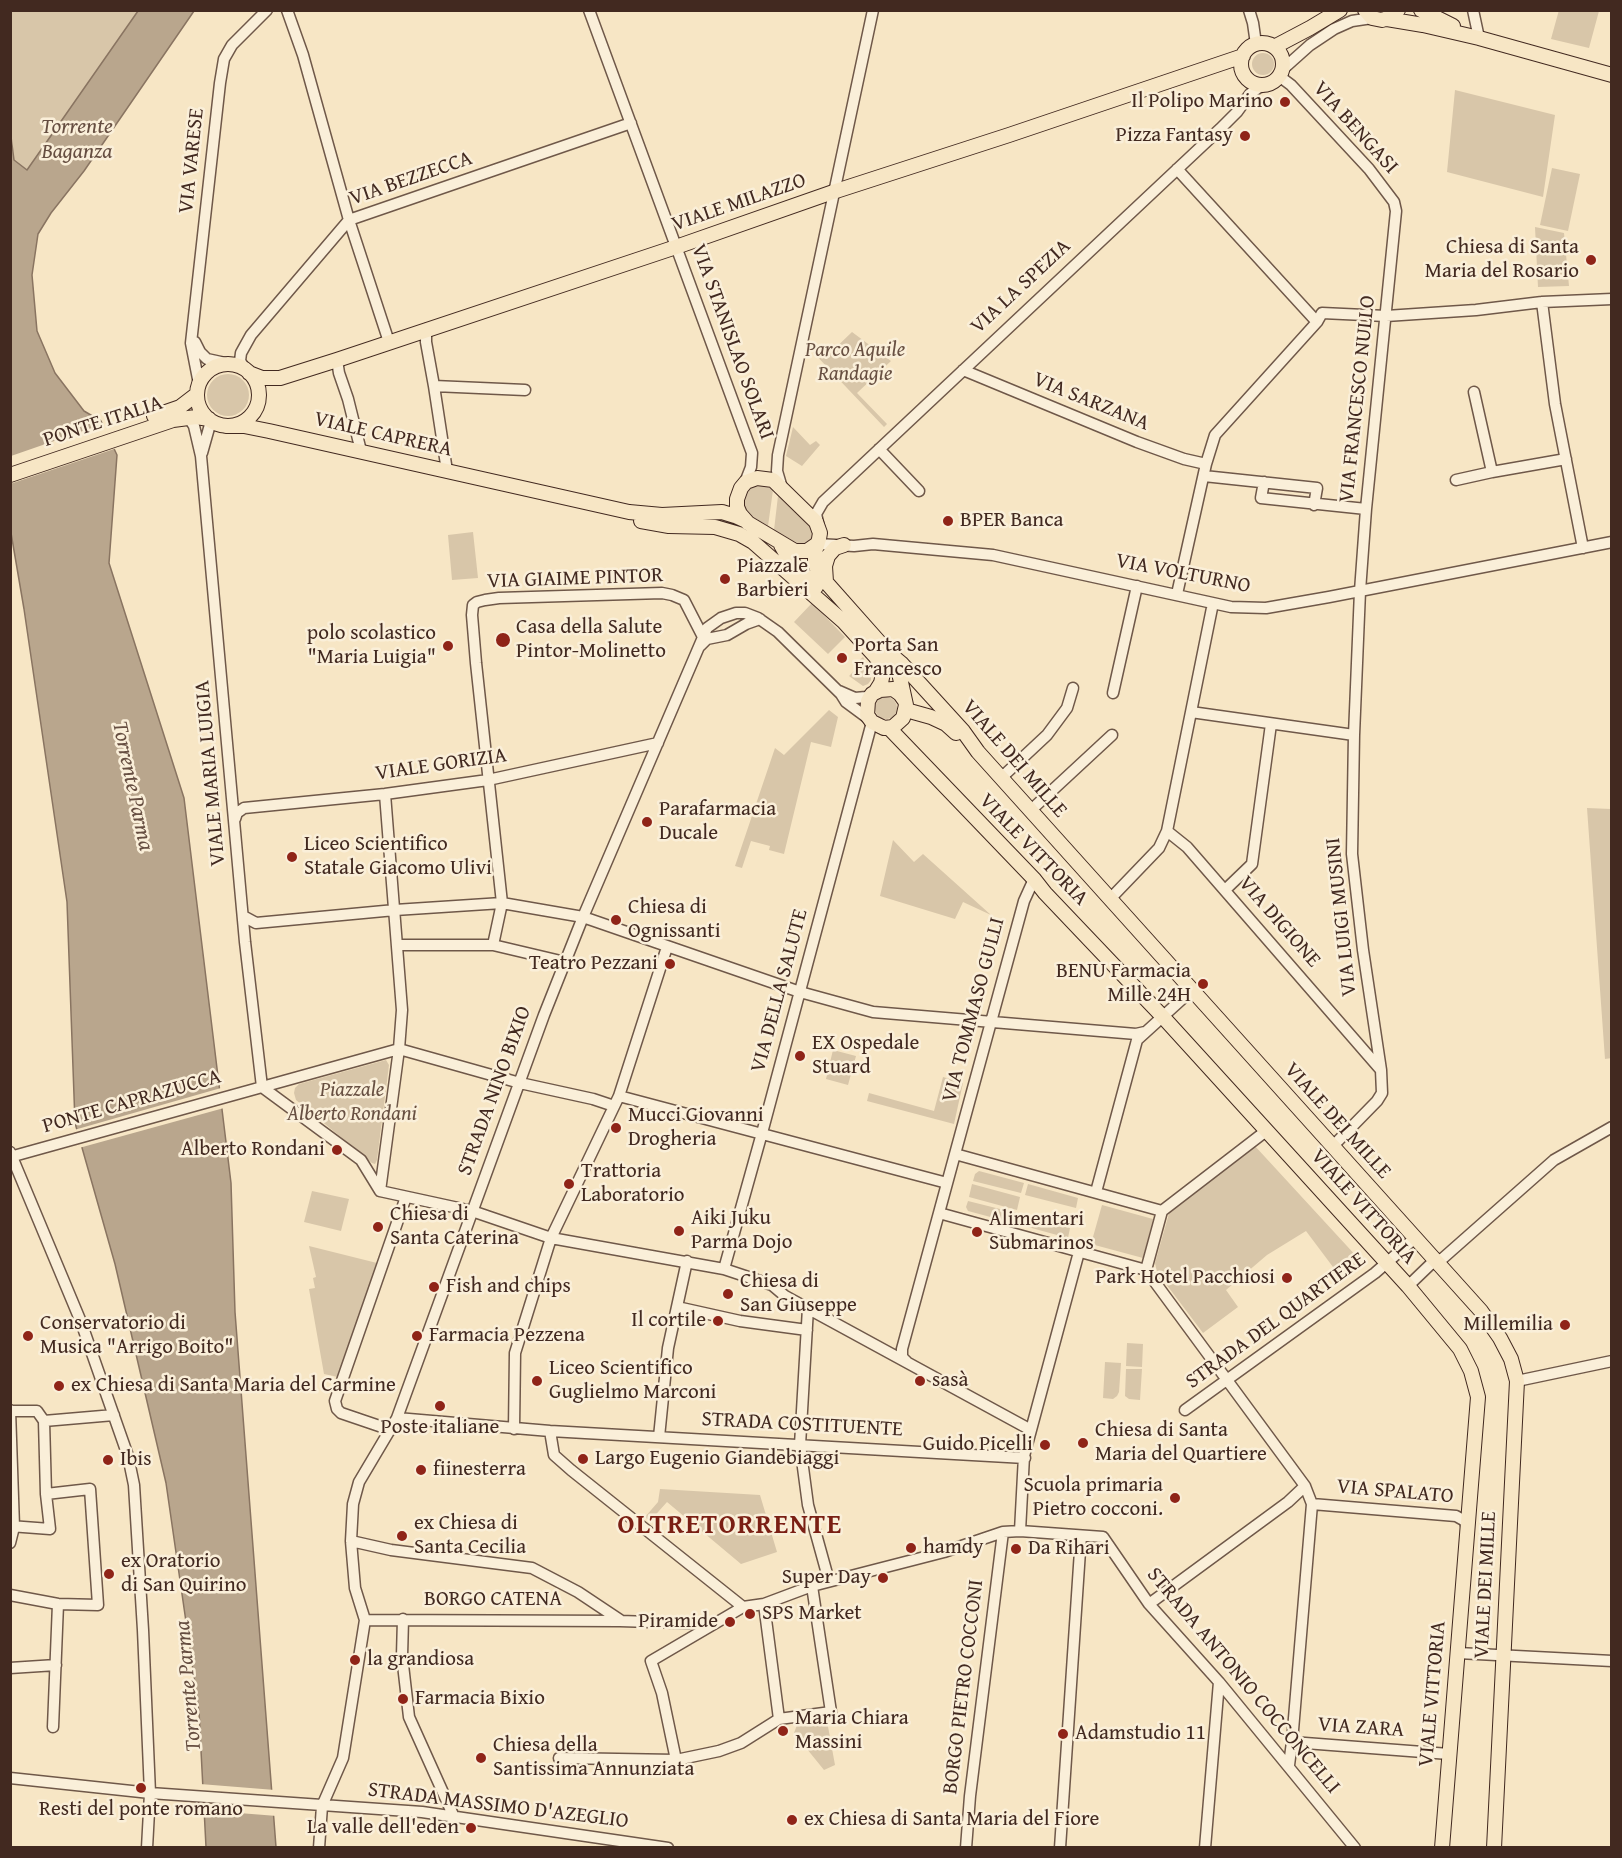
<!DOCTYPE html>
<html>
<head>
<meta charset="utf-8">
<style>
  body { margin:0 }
  #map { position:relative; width:1622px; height:1858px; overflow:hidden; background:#f7e6c5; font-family:"Gentium Book Plus",serif }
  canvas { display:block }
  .frame { position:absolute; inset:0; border:12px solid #422920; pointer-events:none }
</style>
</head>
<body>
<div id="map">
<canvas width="1622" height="1858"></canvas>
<div class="frame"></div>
</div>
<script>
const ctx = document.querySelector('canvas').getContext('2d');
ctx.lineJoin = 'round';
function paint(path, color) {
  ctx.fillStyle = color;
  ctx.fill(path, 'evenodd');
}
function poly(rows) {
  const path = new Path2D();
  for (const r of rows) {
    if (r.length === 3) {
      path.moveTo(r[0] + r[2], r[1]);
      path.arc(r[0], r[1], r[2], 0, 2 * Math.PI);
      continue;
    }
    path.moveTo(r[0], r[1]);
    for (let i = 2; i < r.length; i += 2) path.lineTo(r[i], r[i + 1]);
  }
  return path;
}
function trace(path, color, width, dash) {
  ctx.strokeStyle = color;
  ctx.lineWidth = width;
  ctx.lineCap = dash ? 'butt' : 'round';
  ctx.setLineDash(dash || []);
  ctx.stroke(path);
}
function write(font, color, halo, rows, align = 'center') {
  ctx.font = font + ' "Gentium Book Plus",serif';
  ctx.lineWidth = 5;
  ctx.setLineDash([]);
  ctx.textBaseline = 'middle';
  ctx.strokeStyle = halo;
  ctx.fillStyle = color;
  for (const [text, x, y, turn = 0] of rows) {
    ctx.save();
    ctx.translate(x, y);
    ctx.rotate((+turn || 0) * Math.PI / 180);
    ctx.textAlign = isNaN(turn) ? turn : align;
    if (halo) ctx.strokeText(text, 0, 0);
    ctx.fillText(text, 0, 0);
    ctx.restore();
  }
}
const green = poly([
  [1559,10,1599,11,1589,48,1551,39],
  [10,11,138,11,27,171,14,160,11,129],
  [1263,64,11],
  [1455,90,1555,115,1543,197,1447,172],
  [1552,168,1580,174,1568,231,1540,225],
  [1535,227,1564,233,1569,286,1538,287],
  [852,332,891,361,857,393,887,424,884,427,810,349,811,346,826,357],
  [228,395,21],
  [793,427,810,445,816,441,820,445,802,466,786,456],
  [759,484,765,485,773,490,768,526,750,515,745,508,743,501,746,493,751,487],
  [778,496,779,496,813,530,813,536,809,543,801,545,774,530],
  [473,532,478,578,452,580,448,535],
  [812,603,845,637,828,654,794,622],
  [863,657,871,672,871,680,868,684,863,686,849,676,856,669,854,665],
  [886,708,11],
  [829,710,838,717,831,747,811,742,784,854,769,850,770,846,751,841,742,868,735,866,775,748,784,755],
  [1587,808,1611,809,1612,1058,1605,1059],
  [893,840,914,862,923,854,991,915,963,902,955,919,880,896],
  [833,1050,856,1056,848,1085,826,1079],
  [386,1060,389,1065,377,1160,375,1164,372,1163,296,1100,294,1093,295,1088,299,1084],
  [943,1077,963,1083,954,1124,867,1101,869,1093,934,1111],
  [1254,1145,1358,1258,1356,1268,1350,1273,1333,1267,1306,1231,1267,1255,1226,1290,1238,1307,1203,1333,1157,1272,1155,1263,1170,1210],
  [979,1171,1024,1183,1021,1193,973,1181,975,1174],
  [972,1184,1020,1197,1017,1210,969,1197],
  [1028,1184,1078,1198,1076,1208,1025,1195],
  [312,1191,349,1199,341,1231,304,1222],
  [968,1201,1016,1213,1013,1223,968,1211,966,1207],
  [1102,1205,1153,1219,1143,1258,1091,1244],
  [1019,1214,1070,1228,1068,1238,1017,1224],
  [309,1246,377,1263,345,1361,338,1377,324,1374,309,1289,315,1288,313,1278,316,1277],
  [1127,1343,1143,1344,1142,1367,1126,1366],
  [1105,1362,1121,1363,1119,1392,1117,1396,1113,1399,1103,1398],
  [1126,1369,1142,1369,1140,1400,1129,1399,1125,1396],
  [660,1489,760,1495,777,1552,741,1564,667,1502,650,1521,645,1517,658,1502],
  [827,1721,835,1765,824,1770,794,1733,797,1725]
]);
const water = poly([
  [138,11,194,11,84,171,51,213,38,234,32,275,37,331,55,373,84,411,101,421,117,455,109,563,184,798,231,1183,235,1312,276,1847,206,1847,199,1712,166,1483,115,1264,75,1123,67,902,24,609,11,533,10,129,14,160,27,170,138,11]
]);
const pier = poly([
  [106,423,117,448,10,484,11,456],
  [221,1088,224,1108,79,1148,74,1130],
  [200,1784,275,1790,277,1816,201,1810]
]);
const minorTunnel = poly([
  [599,1848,599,1847]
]);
const minor = poly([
  [287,10,303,55,349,220,389,342],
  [589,10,752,453,751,467,744,485],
  [1249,10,1253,23,1256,44],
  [1473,10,1479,38],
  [1282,70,1310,45,1334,29,1352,21,1372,18],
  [1279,76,1291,85,1369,169,1394,202,1396,211,1366,509,1360,591,1354,735,1352,854,1363,950,1381,1070,1382,1093,1377,1101,1332,1147],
  [1177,169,1317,322],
  [1542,302,1555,404,1583,548],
  [426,329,426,342,434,386,447,471],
  [195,342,200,352,207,359,230,364],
  [337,360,339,373,348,399,361,451],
  [245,369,240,361,241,353,251,335,349,220,631,123],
  [963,370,1137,442,1184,459,1206,464],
  [199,384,191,343,220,83,224,59,232,45,267,10],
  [434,386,525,390],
  [1474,392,1492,472,1566,459],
  [181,418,190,420,194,426,201,456,245,942,262,1087],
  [879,449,919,491],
  [202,453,211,421],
  [1204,476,1317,488,1314,505],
  [1456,480,1492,472],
  [1264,482,1261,498,1366,509],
  [782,488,777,471,778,455,873,10],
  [819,527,816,514,823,502,1220,129,1237,112,1250,94,1258,88,1266,85],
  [817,544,854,546,873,544,993,555,1231,607,1266,608,1329,597,1612,542],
  [1177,594,1206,464,1215,435,1317,322,1322,313,1386,316,1476,310,1542,302,1612,299],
  [700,646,707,639,727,635,746,624,760,619],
  [839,691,855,698,866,697,872,694],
  [1113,693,1137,586],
  [1191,712,1354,735],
  [1001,778,1047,735,1067,708,1073,688],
  [385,794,402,1010,399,1049,520,1083,593,1099,614,1106],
  [1030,811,1112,735],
  [235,819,237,813,244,808,385,794,488,780,658,743],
  [1167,831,1187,847,1380,1069],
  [1225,890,1252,864,1271,724],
  [1110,899,1159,848,1167,831,1213,603],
  [243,916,256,923,395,910,502,903,583,917,800,992,873,1012,1136,1034,1145,1032],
  [398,945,493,945,565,962],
  [493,945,502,903,476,663,472,615,473,605,477,602,485,600,499,598,662,593,672,595,684,600,703,637],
  [262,1087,361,1160,380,1191],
  [619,1096,947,1183],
  [10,1152,81,1322,128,1456,134,1485,143,1630,150,1793,147,1848],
  [955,1154,1024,901,1034,879],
  [10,1157,399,1049,380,1191],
  [380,1191,472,1211,551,1238,724,1269,772,1285,785,1296,1031,1430],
  [1096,1192,1137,1040,1192,990],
  [1162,1211,1266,1131],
  [724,1269,762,1133,872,722],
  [1146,1270,1305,1486,1312,1504,1292,1742],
  [1408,1286,1435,1260,1442,1259,1554,1160,1612,1127],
  [677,1307,740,1321,807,1330],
  [808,1308,800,1445,808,1505,829,1581],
  [908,1363,902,1357,902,1349,955,1154,1162,1211,1146,1270,939,1213],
  [1517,1381,1612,1361],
  [10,1410,14,1527,10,1543],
  [1185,1410,1375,1273,1415,1238],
  [10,1411,37,1411,44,1421,46,1494,50,1529,10,1526],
  [397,1418,550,1431,1025,1458],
  [44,1421,114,1415],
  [514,1429,515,1353,551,1238,619,1096,667,947],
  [391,1430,341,1413,337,1409,335,1401,406,1197],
  [550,1431,554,1455,571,1470,743,1607],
  [659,1437,668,1348,687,1261],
  [1312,1504,1456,1516,1465,1521,1467,1529],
  [1020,1531,1024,1456,1079,1252],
  [351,1541,391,1550,532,1568,578,1592,620,1620],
  [10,1595,58,1604,98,1605,90,1489,46,1494],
  [764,1604,779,1719],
  [1149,1604,1288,1502,1305,1486],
  [403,1619,402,1656,409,1717,454,1817],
  [365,1620,620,1621,713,1624],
  [1458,1653,1612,1661],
  [10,1668,56,1665],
  [53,1727,58,1604],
  [559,1758,676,1760,719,1751,741,1743,779,1719,831,1712,812,1586],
  [676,1760,662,1693,651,1661,743,1607,764,1604,812,1586,944,1552,1003,1532,1020,1531,1103,1537,1149,1604,1219,1682,1355,1848],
  [1289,1765,1292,1742,1449,1754],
  [10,1778,150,1793,422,1812,668,1848],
  [319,1848,322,1806,343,1758,365,1620,355,1588,351,1541,353,1504,359,1482,397,1418,544,1015,583,917,707,628,721,618,736,613,745,613,758,618,778,632,841,694,846,702,869,719],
  [966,1848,970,1796,1003,1532],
  [1060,1848,1081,1536],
  [1205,1848,1219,1682]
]);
const major = poly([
  [1365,10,1372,18,1382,20,1391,17,1398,10],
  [1421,10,1453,26],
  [1387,19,1423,25,1479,38,1612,75],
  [1262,64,21],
  [1274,47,1310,28,1340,10],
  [228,395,31],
  [249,373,262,378,280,378,337,360,676,247,833,192,1009,135,1243,56],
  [154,416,180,407,197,394],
  [226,426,244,426,269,431,629,512,662,515,722,512,735,516,746,521],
  [10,475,173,420,196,417,209,419],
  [641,521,669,526,715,527,739,534,753,542,844,622,875,656,880,663,883,673,881,683,876,691],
  [817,544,807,551,795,551,748,523,740,514,737,507,737,499,741,488,746,482,757,478,773,480,816,522,820,533,819,539,815,552,815,564,819,574,825,581,888,652,901,663,963,731,978,752,1481,1311,1500,1338,1511,1359,1517,1381,1494,1848],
  [781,545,789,559,816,587],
  [826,582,825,566,828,556,835,548,844,545],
  [893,659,899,673,906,705,903,718,893,727,884,728,872,722,867,715,868,701,872,694,880,690,893,689,900,694,905,701],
  [906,710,931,717,946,724,956,733],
  [889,728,1034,879,1045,893,1163,1017,1408,1286,1460,1349,1471,1371,1478,1397,1442,1848]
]);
const markers = [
  [1285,102,6,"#8f2418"],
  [1245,136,6,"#8f2418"],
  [1591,260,6,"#8f2418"],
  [948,521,6,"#8f2418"],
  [725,579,6,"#8f2418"],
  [503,640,8,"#8f2418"],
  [448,646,6,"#8f2418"],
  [842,658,6,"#8f2418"],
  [647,822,6,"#8f2418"],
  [292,857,6,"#8f2418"],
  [616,920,6,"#8f2418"],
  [670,964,6,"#8f2418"],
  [1203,984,6,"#8f2418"],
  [800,1056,6,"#8f2418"],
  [616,1128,6,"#8f2418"],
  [337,1150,6,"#8f2418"],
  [569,1184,6,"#8f2418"],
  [378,1227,6,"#8f2418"],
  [679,1231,6,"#8f2418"],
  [977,1232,6,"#8f2418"],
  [1287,1278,6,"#8f2418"],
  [434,1287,6,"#8f2418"],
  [728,1294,6,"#8f2418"],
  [718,1321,6,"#8f2418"],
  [1565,1325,6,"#8f2418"],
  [28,1336,6,"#8f2418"],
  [417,1336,6,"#8f2418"],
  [537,1381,6,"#8f2418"],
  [920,1381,6,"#8f2418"],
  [59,1386,6,"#8f2418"],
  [440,1406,6,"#8f2418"],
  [1083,1443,6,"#8f2418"],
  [1045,1445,6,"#8f2418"],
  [583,1459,6,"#8f2418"],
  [108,1460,6,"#8f2418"],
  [421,1470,6,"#8f2418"],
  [1175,1498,6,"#8f2418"],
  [402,1536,6,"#8f2418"],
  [911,1548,6,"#8f2418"],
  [1016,1549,6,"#8f2418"],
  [109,1574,6,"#8f2418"],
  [883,1578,6,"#8f2418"],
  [750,1614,6,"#8f2418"],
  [730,1622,6,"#8f2418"],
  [355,1660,6,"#8f2418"],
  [403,1699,6,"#8f2418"],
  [783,1731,6,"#8f2418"],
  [1063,1734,6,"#8f2418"],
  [481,1758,6,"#8f2418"],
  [141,1788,6,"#8f2418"],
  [792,1820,6,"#8f2418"],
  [471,1828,6,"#8f2418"]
];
const poiNames = [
  ["Il Polipo Marino",1273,102,"right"],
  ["Pizza Fantasy",1233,136,"right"],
  ["Chiesa di Santa",1579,248,"right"],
  ["Maria del Rosario",1579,272,"right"],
  ["BPER Banca",960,521],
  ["Piazzale",737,567],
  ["Barbieri",737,591],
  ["Casa della Salute",516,628],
  ["Pintor-Molinetto",516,652],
  ["polo scolastico",436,634,"right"],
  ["\"Maria Luigia\"",436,658,"right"],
  ["Porta San",854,646],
  ["Francesco",854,670],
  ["Parafarmacia",659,810],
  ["Ducale",659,834],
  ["Liceo Scientifico",304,845],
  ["Statale Giacomo Ulivi",304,869],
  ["Chiesa di",628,908],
  ["Ognissanti",628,932],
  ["Teatro Pezzani",658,964,"right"],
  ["BENU Farmacia",1191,972,"right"],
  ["Mille 24H",1191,996,"right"],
  ["EX Ospedale",812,1044],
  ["Stuard",812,1068],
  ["Mucci Giovanni",628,1116],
  ["Drogheria",628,1140],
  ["Alberto Rondani",325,1150,"right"],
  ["Trattoria",581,1172],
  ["Laboratorio",581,1196],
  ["Chiesa di",390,1215],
  ["Santa Caterina",390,1239],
  ["Aiki Juku",691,1219],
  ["Parma Dojo",691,1243],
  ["Alimentari",989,1220],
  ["Submarinos",989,1244],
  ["Park Hotel Pacchiosi",1275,1278,"right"],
  ["Chiesa di",740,1282],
  ["San Giuseppe",740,1306],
  ["Fish and chips",446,1287],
  ["Il cortile",706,1321,"right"],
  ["Conservatorio di",40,1324],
  ["Musica \"Arrigo Boito\"",40,1348],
  ["Millemilia",1553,1325,"right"],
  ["Farmacia Pezzena",429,1336],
  ["Liceo Scientifico",549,1369],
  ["Guglielmo Marconi",549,1393],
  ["sasà",932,1381],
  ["ex Chiesa di Santa Maria del Carmine",71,1386],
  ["Poste italiane",440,1428,"center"],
  ["Chiesa di Santa",1095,1431],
  ["Maria del Quartiere",1095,1455],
  ["Guido Picelli",1033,1445,"right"],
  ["Largo Eugenio Giandebiaggi",595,1459],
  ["Ibis",120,1460],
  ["fiinesterra",433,1470],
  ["Scuola primaria",1163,1486,"right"],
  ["Pietro cocconi.",1163,1510,"right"],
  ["ex Chiesa di",414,1524],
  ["Santa Cecilia",414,1548],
  ["hamdy",923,1548],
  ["Da Rihari",1028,1549],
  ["ex Oratorio",121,1562],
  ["di San Quirino",121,1586],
  ["Super Day",871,1578,"right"],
  ["SPS Market",762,1614],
  ["Piramide",718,1622,"right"],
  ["la grandiosa",367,1660],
  ["Farmacia Bixio",415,1699],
  ["Maria Chiara",795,1719],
  ["Massini",795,1743],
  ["Adamstudio 11",1075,1734],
  ["Chiesa della",493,1746],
  ["Santissima Annunziata",493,1770],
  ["Resti del ponte romano",141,1810,"center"],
  ["ex Chiesa di Santa Maria del Fiore",804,1820],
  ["La valle dell'eden",459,1828,"right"]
];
const streetNames = [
  ["VIA BENGASI",1355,128,48],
  ["VIA VARESE",192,161,-84],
  ["VIA BEZZECCA",411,179,-19],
  ["VIALE MILAZZO",739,203,-19],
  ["VIA LA SPEZIA",1021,287,-43],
  ["VIA STANISLAO SOLARI",732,342,70],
  ["VIA FRANCESCO NULLO",1358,399,-84],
  ["VIA SARZANA",1091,402,22],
  ["PONTE ITALIA",103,422,-18],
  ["VIALE CAPRERA",383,435,13],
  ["VIA VOLTURNO",1183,574,11],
  ["VIA GIAIME PINTOR",575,579,-2],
  ["VIALE DEI MILLE",1014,759,49],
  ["VIALE GORIZIA",441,765,-8],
  ["VIALE MARIA LUIGIA",211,773,-95],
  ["VIALE VITTORIA",1033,850,46],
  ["VIA LUIGI MUSINI",1342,917,-96],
  ["VIA DIGIONE",1279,922,49],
  ["VIA DELLA SALUTE",780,991,-75],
  ["VIA TOMMASO GULLI",974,1010,-75],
  ["STRADA NINO BIXIO",495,1091,-70],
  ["PONTE CAPRAZUCCA",132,1102,-16],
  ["VIALE DEI MILLE",1337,1121,48],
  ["VIALE VITTORIA",1363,1207,48],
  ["STRADA DEL QUARTIERE",1276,1321,-36],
  ["STRADA COSTITUENTE",802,1425,3],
  ["VIA SPALATO",1395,1492,5],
  ["VIALE DEI MILLE",1486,1585,-87],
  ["BORGO CATENA",493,1600],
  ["STRADA ANTONIO COCCONCELLI",1243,1681,50],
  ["BORGO PIETRO COCCONI",964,1687,-83],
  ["VIALE VITTORIA",1433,1694,-85],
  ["VIA ZARA",1361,1728,4],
  ["STRADA MASSIMO D'AZEGLIO",498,1806,7]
];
const parkNames = [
  ["Parco Aquile",855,351],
  ["Randagie",855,375],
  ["Piazzale",352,1091],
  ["Alberto Rondani",352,1115]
];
const waterNames = [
  ["Torrente",77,127],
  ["Baganza",77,152],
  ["Torrente Parma",132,786,78],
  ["Torrente Parma",189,1686,-95]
];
const districtNames = [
  ["OLTRETORRENTE",730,1526]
];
paint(green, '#d8c6a9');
paint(water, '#b9a68d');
trace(water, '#897461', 1.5);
paint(pier, '#f7e6c5');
trace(minorTunnel, '#d3c0a4', 10, [10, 5]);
trace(minor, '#6f5849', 13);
trace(major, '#422920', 16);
trace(minor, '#faefd9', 10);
trace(major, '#f7e6c5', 14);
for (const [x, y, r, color] of markers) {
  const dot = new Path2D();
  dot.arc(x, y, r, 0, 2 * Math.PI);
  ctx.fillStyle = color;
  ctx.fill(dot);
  trace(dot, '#faefd9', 2);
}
write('21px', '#422920', '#faefd9', poiNames, 'left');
write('21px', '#422920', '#faefd9', streetNames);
write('italic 21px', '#685042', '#faefd9', parkNames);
write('italic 22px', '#664e41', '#faefd9', waterNames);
ctx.letterSpacing = '1.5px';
write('bold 27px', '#7a1f14', '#faefd9', districtNames);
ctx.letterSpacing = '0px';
</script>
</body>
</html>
